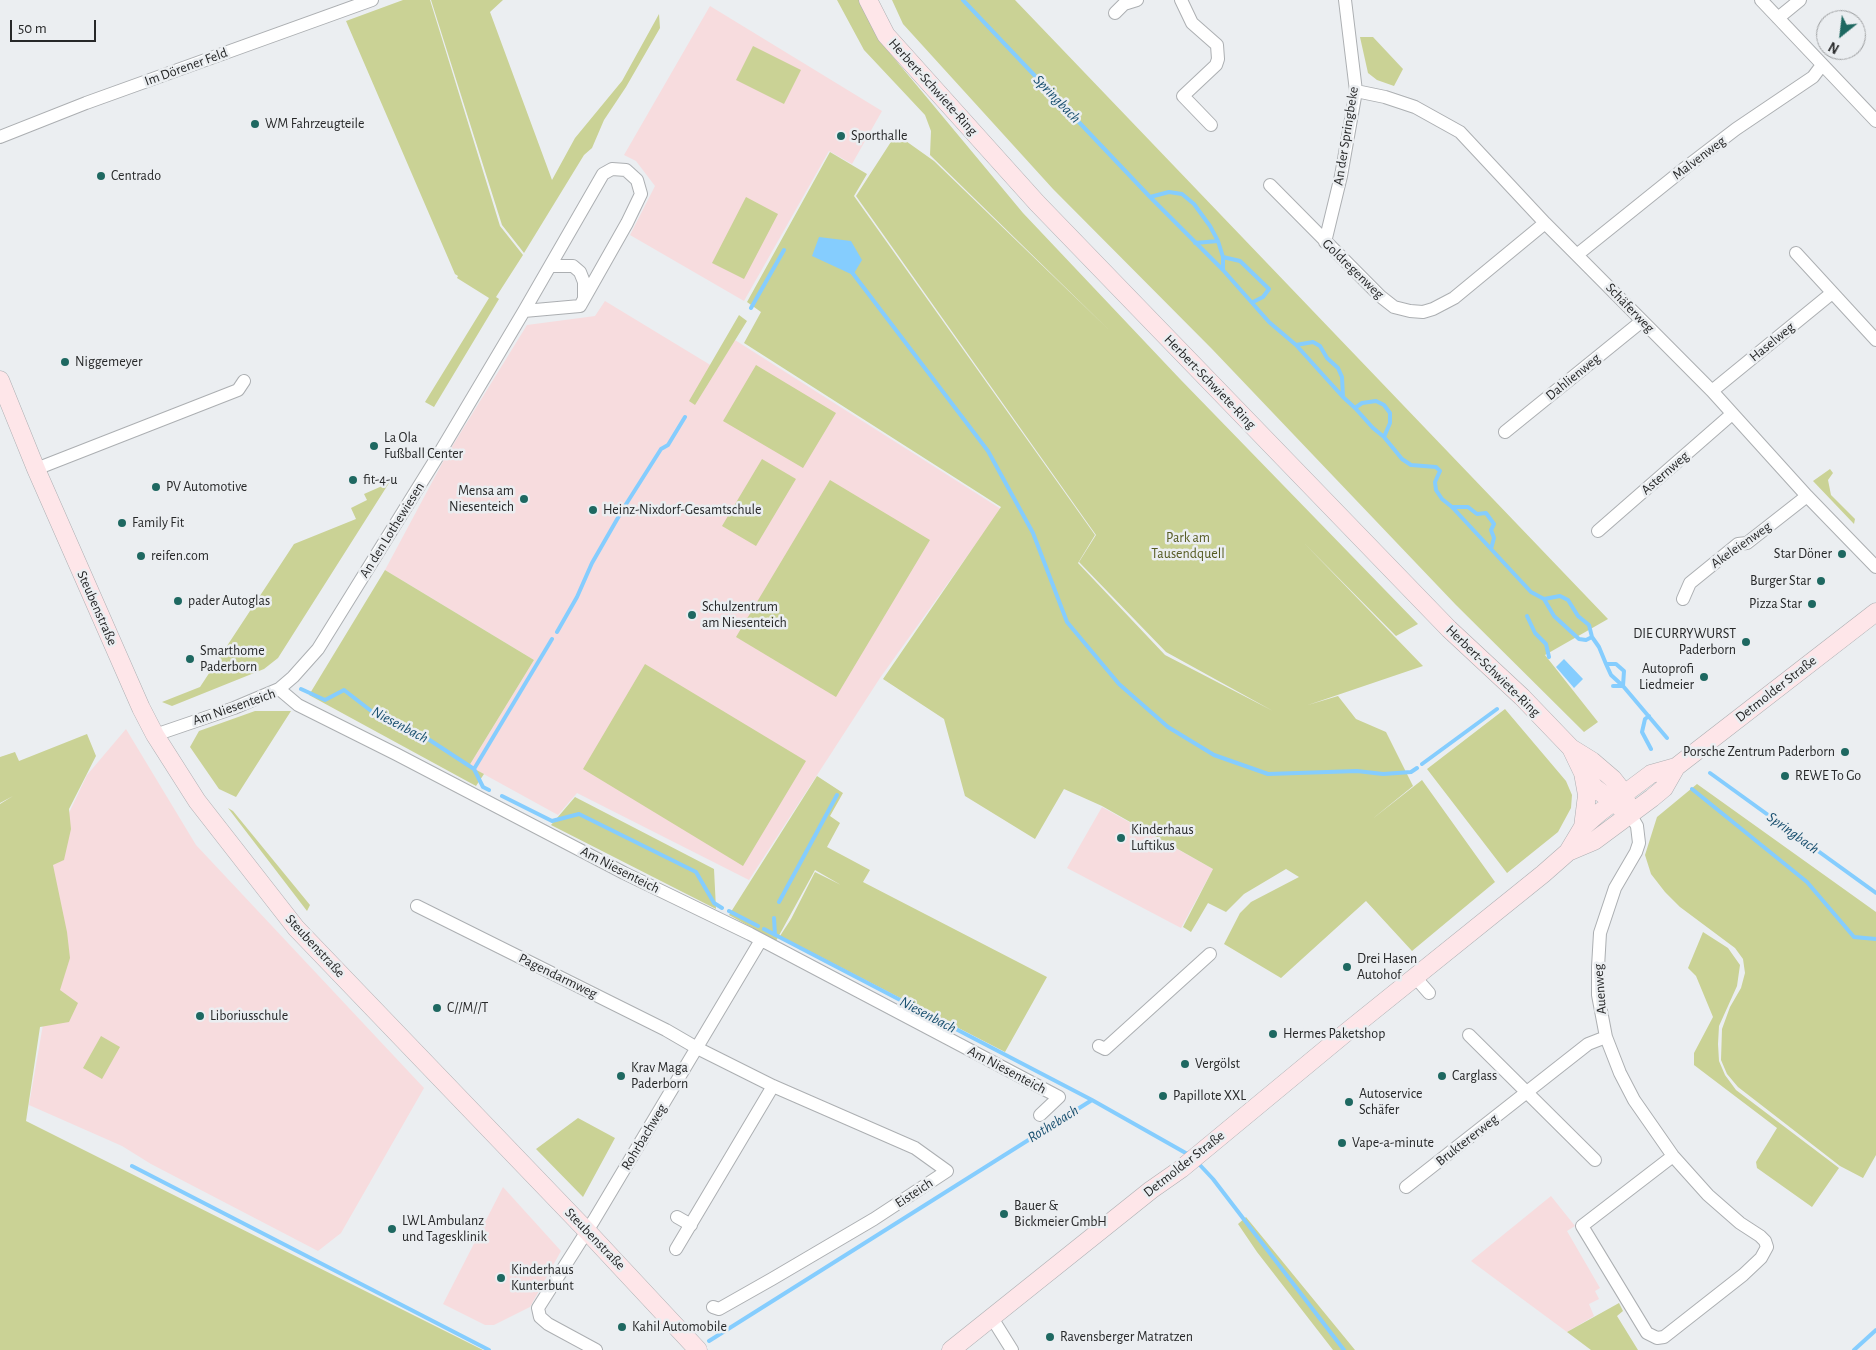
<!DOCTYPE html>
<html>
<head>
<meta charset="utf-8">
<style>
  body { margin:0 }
  #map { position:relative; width:1876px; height:1350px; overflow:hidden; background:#ebeef1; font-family:"Alegreya Sans",sans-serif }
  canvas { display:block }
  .north { position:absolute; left:1816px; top:10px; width:50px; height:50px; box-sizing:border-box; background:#ebeef1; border:1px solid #9d9fa1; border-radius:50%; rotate:209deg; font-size:14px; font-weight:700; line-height:20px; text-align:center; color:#272829 }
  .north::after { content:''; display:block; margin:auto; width:18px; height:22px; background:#1e6861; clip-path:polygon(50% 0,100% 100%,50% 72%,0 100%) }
  .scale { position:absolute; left:10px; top:20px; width:86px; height:22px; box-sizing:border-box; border:2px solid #272829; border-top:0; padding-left:6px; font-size:15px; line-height:18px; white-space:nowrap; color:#272829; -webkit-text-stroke:4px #ebeef1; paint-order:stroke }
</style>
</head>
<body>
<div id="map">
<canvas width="1876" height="1350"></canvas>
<div class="north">N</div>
<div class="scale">50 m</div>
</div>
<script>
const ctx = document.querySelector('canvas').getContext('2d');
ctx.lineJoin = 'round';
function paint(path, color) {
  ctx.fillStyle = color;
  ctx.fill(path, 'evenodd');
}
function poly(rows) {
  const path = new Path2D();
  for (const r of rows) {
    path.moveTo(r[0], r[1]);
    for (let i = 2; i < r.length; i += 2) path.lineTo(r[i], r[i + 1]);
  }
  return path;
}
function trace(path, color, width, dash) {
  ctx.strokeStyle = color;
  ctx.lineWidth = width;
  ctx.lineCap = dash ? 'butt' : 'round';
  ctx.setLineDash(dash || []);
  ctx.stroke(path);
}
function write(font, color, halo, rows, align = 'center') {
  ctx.font = font + ' "Alegreya Sans",sans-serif';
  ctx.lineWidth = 5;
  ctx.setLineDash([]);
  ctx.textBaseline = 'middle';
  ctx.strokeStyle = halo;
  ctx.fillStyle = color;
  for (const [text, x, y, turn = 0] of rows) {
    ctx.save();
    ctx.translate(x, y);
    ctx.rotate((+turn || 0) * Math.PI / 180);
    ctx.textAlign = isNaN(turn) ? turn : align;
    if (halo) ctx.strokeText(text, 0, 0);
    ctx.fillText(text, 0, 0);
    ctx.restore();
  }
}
const education = poly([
  [710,6,882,111,852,164,829,151,744,301,630,235,655,186,636,161,624,155],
  [605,301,717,369,735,340,1001,509,880,678,749,880,577,793,558,815,469,766,534,660,385,570,445,458,527,325,595,316],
  [126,729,196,845,424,1088,341,1233,318,1251,151,1164,122,1146,29,1105,57,944,49,874,58,836,87,775],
  [1102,807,1213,869,1181,928,1067,868],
  [503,1187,561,1251,530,1307,494,1325,485,1325,443,1304],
  [1551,1196,1575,1226,1567,1231,1600,1288,1595,1291,1599,1299,1589,1304,1594,1316,1567,1332,1471,1261]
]);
const green = poly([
  [403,0,430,0,500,226,523,255,496,297,499,299,434,407,425,402,489,298,457,278,458,276,455,274,346,21],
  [431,0,503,0,490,12,552,180,575,138,622,81,659,14,660,28,626,87,604,120,592,148,584,155,524,253,502,225],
  [837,0,859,0,879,40,1023,213,1180,379,1418,624,1396,636,1304,543,1423,666,1308,705,1338,696,1356,719,1386,732,1413,786,1371,820,1422,780,1495,882,1412,951,1366,901,1281,978,1224,944,1240,913,1251,902,1299,877,1286,869,1244,894,1226,912,1208,903,1191,932,1183,927,1213,869,1102,806,1064,789,1035,839,965,796,944,719,883,679,1001,507,744,343,761,312,747,302,830,152,867,174,854,196,1095,535,1078,563,1165,655,1273,711,1166,652,1079,562,1096,535,856,196,896,134,934,161,1109,330,930,155,931,131,925,115,864,50],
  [892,0,1015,0,1608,619,1545,655,1598,722,1584,732,1456,605,1212,349,1053,189,903,24],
  [1360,37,1373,37,1403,69,1394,86,1377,80,1368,73],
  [753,46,801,70,784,104,736,80],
  [746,197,778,214,744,279,712,263],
  [739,315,747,321,695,405,689,401],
  [756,365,836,413,803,468,723,421],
  [762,459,796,479,756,546,722,526],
  [1830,469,1833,473,1828,480,1831,495,1855,519,1854,524,1813,481],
  [830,480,930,540,836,697,736,637],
  [389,483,278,658,264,669,172,706,162,702,200,687,294,544,356,519,351,508,367,500,364,494],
  [385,570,534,660,469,766,484,774,476,786,309,695],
  [645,664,806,761,743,866,583,769],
  [1505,709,1566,781,1572,795,1571,808,1558,832,1507,873,1427,769],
  [255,711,291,711,236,797,219,789,190,747,199,731],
  [87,734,96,756,69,809,71,829,64,860,53,865,67,932,70,958,60,990,78,1003,69,1022,40,1027,26,1121,483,1350,0,1350,0,804,13,796,0,803,0,757,15,752,19,761],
  [817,776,843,793,830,816,840,823,827,847,870,870,863,882,1047,977,1005,1052,780,936,791,919,815,872,841,885,815,870,776,941,729,915],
  [1697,784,1876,912,1876,1155,1863,1178,1840,1166,1738,1087,1727,1074,1721,1060,1722,1029,1730,1007,1741,988,1745,973,1743,959,1735,948,1680,907,1665,892,1651,874,1645,855,1657,817],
  [575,797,714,869,716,909,551,825],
  [228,808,233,811,310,905,307,911],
  [1703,932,1728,948,1740,965,1737,986,1719,1026,1718,1044,1719,1061,1725,1075,1736,1090,1839,1168,1812,1207,1757,1168,1756,1162,1777,1128,1694,1065,1694,1053,1713,1017,1696,976,1688,968],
  [101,1036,120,1047,102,1079,83,1068],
  [578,1118,615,1138,583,1197,536,1149],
  [1246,1217,1355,1350,1333,1350,1257,1252,1238,1224],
  [1619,1303,1623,1311,1617,1316,1638,1350,1591,1350,1567,1332]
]);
const water = poly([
  [819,237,851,241,862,260,853,275,812,256],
  [1564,659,1583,679,1574,688,1556,667]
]);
const stream = poly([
  [963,0,1150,197,1169,192,1182,194,1194,204,1210,226,1218,241,1223,257,1223,270],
  [1150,197,1223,270,1269,322,1296,345,1313,342,1320,346,1327,358,1338,368,1342,377,1343,397,1355,408,1373,428,1384,437,1402,459,1411,465,1436,467,1440,471,1435,482,1436,490,1442,499,1452,507,1531,592,1544,599,1560,596,1568,600,1578,616,1589,625,1592,637,1599,647,1606,664,1616,664,1624,671,1623,686,1667,738],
  [1195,243,1218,241],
  [1223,257,1240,261,1269,289,1263,297,1253,302],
  [851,271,988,451,1033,533,1067,622,1119,684,1168,727,1214,755,1268,774,1357,771,1383,774,1411,772,1417,768],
  [751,308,784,250],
  [1296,345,1343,397],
  [1355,408,1362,403,1376,401,1384,405,1390,413,1390,423,1384,437],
  [1452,507,1468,507,1477,514,1486,513,1494,524,1491,530,1494,538,1491,549],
  [1544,599,1554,616,1579,639,1586,640,1592,637],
  [1527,616,1535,633,1546,644,1549,657],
  [557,632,577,597,592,563,623,509,661,449,668,445,685,417],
  [1606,664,1611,675,1623,686],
  [1613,686,1623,686],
  [301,689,325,700,344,690,379,717,425,737,474,769,483,787,489,790],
  [1649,716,1645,719,1642,732,1651,749],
  [1422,764,1497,709],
  [474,769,552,639],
  [1710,773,1876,893],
  [1692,789,1807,882,1854,937,1876,939],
  [502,796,552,821,579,814,696,872,714,903,722,908],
  [779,902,837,795],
  [729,911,758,926],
  [774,918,775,935],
  [764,929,1092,1100,1191,1156],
  [1198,1163,1213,1179,1344,1350],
  [132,1166,489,1350],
  [709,1341,1092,1100],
  [1854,1350,1876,1330]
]);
const street = poly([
  [1181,0,1192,23,1217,45,1218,59,1216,65,1183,96,1211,125],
  [1761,0,1876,121],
  [1115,13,1124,4,1137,0],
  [1778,18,1800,0],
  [1356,91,1385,97,1415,107,1460,132,1545,223,1712,391,1807,496,1876,567],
  [0,137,86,103,372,0],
  [1270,185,1380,296,1394,307,1410,311,1423,312,1433,309,1454,298,1545,223],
  [1325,242,1341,176,1356,91,1345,0],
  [1796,253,1876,340],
  [1578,254,1685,168,1736,129,1813,77,1822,65],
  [550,266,573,266,580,272,584,282,584,297],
  [1712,391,1832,293],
  [1505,432,1642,321],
  [36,469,238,390,244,381],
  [1598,531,1732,414],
  [1683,599,1690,583,1738,544,1747,543,1807,496],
  [279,689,298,705,396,754,624,873,750,934,1059,1097,1040,1115],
  [155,735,234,708,279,689,293,677,318,649,439,454,524,311,603,174,612,169,626,170,637,180,641,194,627,223,580,306,524,311],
  [1630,814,1637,826,1639,843,1636,852,1615,888,1600,933,1598,967,1598,995,1606,1037,1620,1073,1634,1100,1673,1156,1708,1195,1740,1223,1760,1236,1765,1241,1767,1247,1761,1258,1743,1275,1664,1337,1657,1338,1647,1333,1582,1226,1673,1156],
  [417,906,666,1030,697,1048,773,1086,915,1148,947,1171,874,1219,772,1279,719,1309,713,1307],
  [1415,977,1429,993],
  [1469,1035,1595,1160],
  [1099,1046,1105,1049,1210,954],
  [1406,1187,1588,1044,1606,1037],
  [677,1217,691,1225],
  [676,1249,773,1086],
  [992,1318,1012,1350],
  [596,1350,548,1324,540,1317,538,1308,594,1220,761,940]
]);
const secondary = poly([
  [868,0,886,35,1037,203,1449,629,1522,697,1571,748,1592,761,1613,779,1624,793,1630,814],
  [0,380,36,469,141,708,155,735,197,801,296,928,587,1231,698,1350],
  [1571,748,1583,773,1595,788,1621,808],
  [1583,773,1587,795,1583,827],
  [1568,852,1594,841,1652,798,1664,788,1676,767,1876,612],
  [951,1350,1151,1190,1181,1169,1343,1035,1543,874,1568,852,1583,827,1600,812,1651,774,1676,767]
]);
const markers = [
  [255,124,5,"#1e6861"],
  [841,136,5,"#1e6861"],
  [101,176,5,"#1e6861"],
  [65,362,5,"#1e6861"],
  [374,446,5,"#1e6861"],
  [353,480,5,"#1e6861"],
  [156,487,5,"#1e6861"],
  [524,499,5,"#1e6861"],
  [593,510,5,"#1e6861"],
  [122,523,5,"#1e6861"],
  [1842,554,5,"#1e6861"],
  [141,556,5,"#1e6861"],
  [1821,581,5,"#1e6861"],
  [178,601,5,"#1e6861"],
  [1812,604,5,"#1e6861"],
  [692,615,5,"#1e6861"],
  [1746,642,5,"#1e6861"],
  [190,659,5,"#1e6861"],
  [1704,677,5,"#1e6861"],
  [1845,752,5,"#1e6861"],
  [1785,776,5,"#1e6861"],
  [1121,838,5,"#1e6861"],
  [1347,967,5,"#1e6861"],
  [437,1008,5,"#1e6861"],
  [200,1016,5,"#1e6861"],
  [1273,1034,5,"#1e6861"],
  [1185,1064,5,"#1e6861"],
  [621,1076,5,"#1e6861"],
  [1442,1076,5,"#1e6861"],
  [1163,1096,5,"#1e6861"],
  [1349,1102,5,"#1e6861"],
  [1342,1143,5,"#1e6861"],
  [1004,1214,5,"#1e6861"],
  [392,1229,5,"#1e6861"],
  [501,1278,5,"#1e6861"],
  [622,1327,5,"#1e6861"],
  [1050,1337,5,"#1e6861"]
];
const streetNames = [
  ["Im Dörener Feld",186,67,-20],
  ["Herbert-Schwiete-Ring",933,87,48],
  ["An der Springbeke",1346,136,-81],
  ["Malvenweg",1699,158,-37],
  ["Goldregenweg",1353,269,44],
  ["Schäferweg",1630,308,46],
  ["Haselweg",1772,342,-39],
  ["Dahlienweg",1573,377,-39],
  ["Herbert-Schwiete-Ring",1210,382,46],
  ["Asternweg",1665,473,-41],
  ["An den Lothewiesen",392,530,-58],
  ["Akeleienweg",1741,545,-35],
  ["Steubenstraße",97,608,66],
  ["Herbert-Schwiete-Ring",1493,671,44],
  ["Detmolder Straße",1776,689,-38],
  ["Am Niesenteich",234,707,-19],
  ["Am Niesenteich",620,870,27],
  ["Steubenstraße",315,946,47],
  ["Pagendarmweg",558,976,26],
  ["Auenweg",1600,989,-94],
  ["Am Niesenteich",1007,1070,28],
  ["Rohrbachweg",644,1137,-59],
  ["Bruktererweg",1467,1140,-38],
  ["Detmolder Straße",1184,1164,-38],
  ["Eisteich",914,1193,-33],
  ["Steubenstraße",595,1239,46]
];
const poiNames = [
  ["WM Fahrzeugteile",265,124],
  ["Sporthalle",851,136],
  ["Centrado",111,176],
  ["Niggemeyer",75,362],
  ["La Ola",384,438],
  ["Fußball Center",384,454],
  ["fit-4-u",363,480],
  ["PV Automotive",166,487],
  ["Mensa am",514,491,"right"],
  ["Niesenteich",514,507,"right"],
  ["Heinz-Nixdorf-Gesamtschule",603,510],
  ["Family Fit",132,523],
  ["Star Döner",1832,554,"right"],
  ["reifen.com",151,556],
  ["Burger Star",1811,581,"right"],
  ["pader Autoglas",188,601],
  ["Pizza Star",1802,604,"right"],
  ["Schulzentrum",702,607],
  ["am Niesenteich",702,623],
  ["DIE CURRYWURST",1736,634,"right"],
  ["Paderborn",1736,650,"right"],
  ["Smarthome",200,651],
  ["Paderborn",200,667],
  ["Autoprofi",1694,669,"right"],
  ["Liedmeier",1694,685,"right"],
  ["Porsche Zentrum Paderborn",1835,752,"right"],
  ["REWE To Go",1795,776],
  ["Kinderhaus",1131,830],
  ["Luftikus",1131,846],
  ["Drei Hasen",1357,959],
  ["Autohof",1357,975],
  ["C//M//T",447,1008],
  ["Liboriusschule",210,1016],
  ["Hermes Paketshop",1283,1034],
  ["Vergölst",1195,1064],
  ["Krav Maga",631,1068],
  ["Paderborn",631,1084],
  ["Carglass",1452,1076],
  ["Autoservice",1359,1094],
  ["Schäfer",1359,1110],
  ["Papillote XXL",1173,1096],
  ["Vape-a-minute",1352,1143],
  ["Bauer &",1014,1206],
  ["Bickmeier GmbH",1014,1222],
  ["LWL Ambulanz",402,1221],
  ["und Tagesklinik",402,1237],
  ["Kinderhaus",511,1270],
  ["Kunterbunt",511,1286],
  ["Kahil Automobile",632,1327],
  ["Ravensberger Matratzen",1060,1337]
];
const parkNames = [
  ["Park am",1188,538],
  ["Tausendquell",1188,554]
];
const waterNames = [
  ["Springbach",1057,99,46],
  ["Niesenbach",400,725,28],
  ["Springbach",1793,833,36],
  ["Niesenbach",928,1015,28],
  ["Rothebach",1053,1124,-32]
];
paint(education, '#f7dcde');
paint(green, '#cad295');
paint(water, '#85cdfe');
trace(stream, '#85cdfe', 4);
trace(street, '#acafb2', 14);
trace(secondary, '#acafb2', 19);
trace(street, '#fff', 12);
trace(secondary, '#fee6e9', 18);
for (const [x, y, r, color] of markers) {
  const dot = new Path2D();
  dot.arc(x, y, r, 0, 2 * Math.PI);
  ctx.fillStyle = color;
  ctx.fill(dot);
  trace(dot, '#ebeef1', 2);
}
write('14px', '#272829', '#ebeef1', streetNames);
write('14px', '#272829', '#ebeef1', poiNames, 'left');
write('14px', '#565b23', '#ebeef1', parkNames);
write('italic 15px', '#184f6f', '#ebeef1', waterNames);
</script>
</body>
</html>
